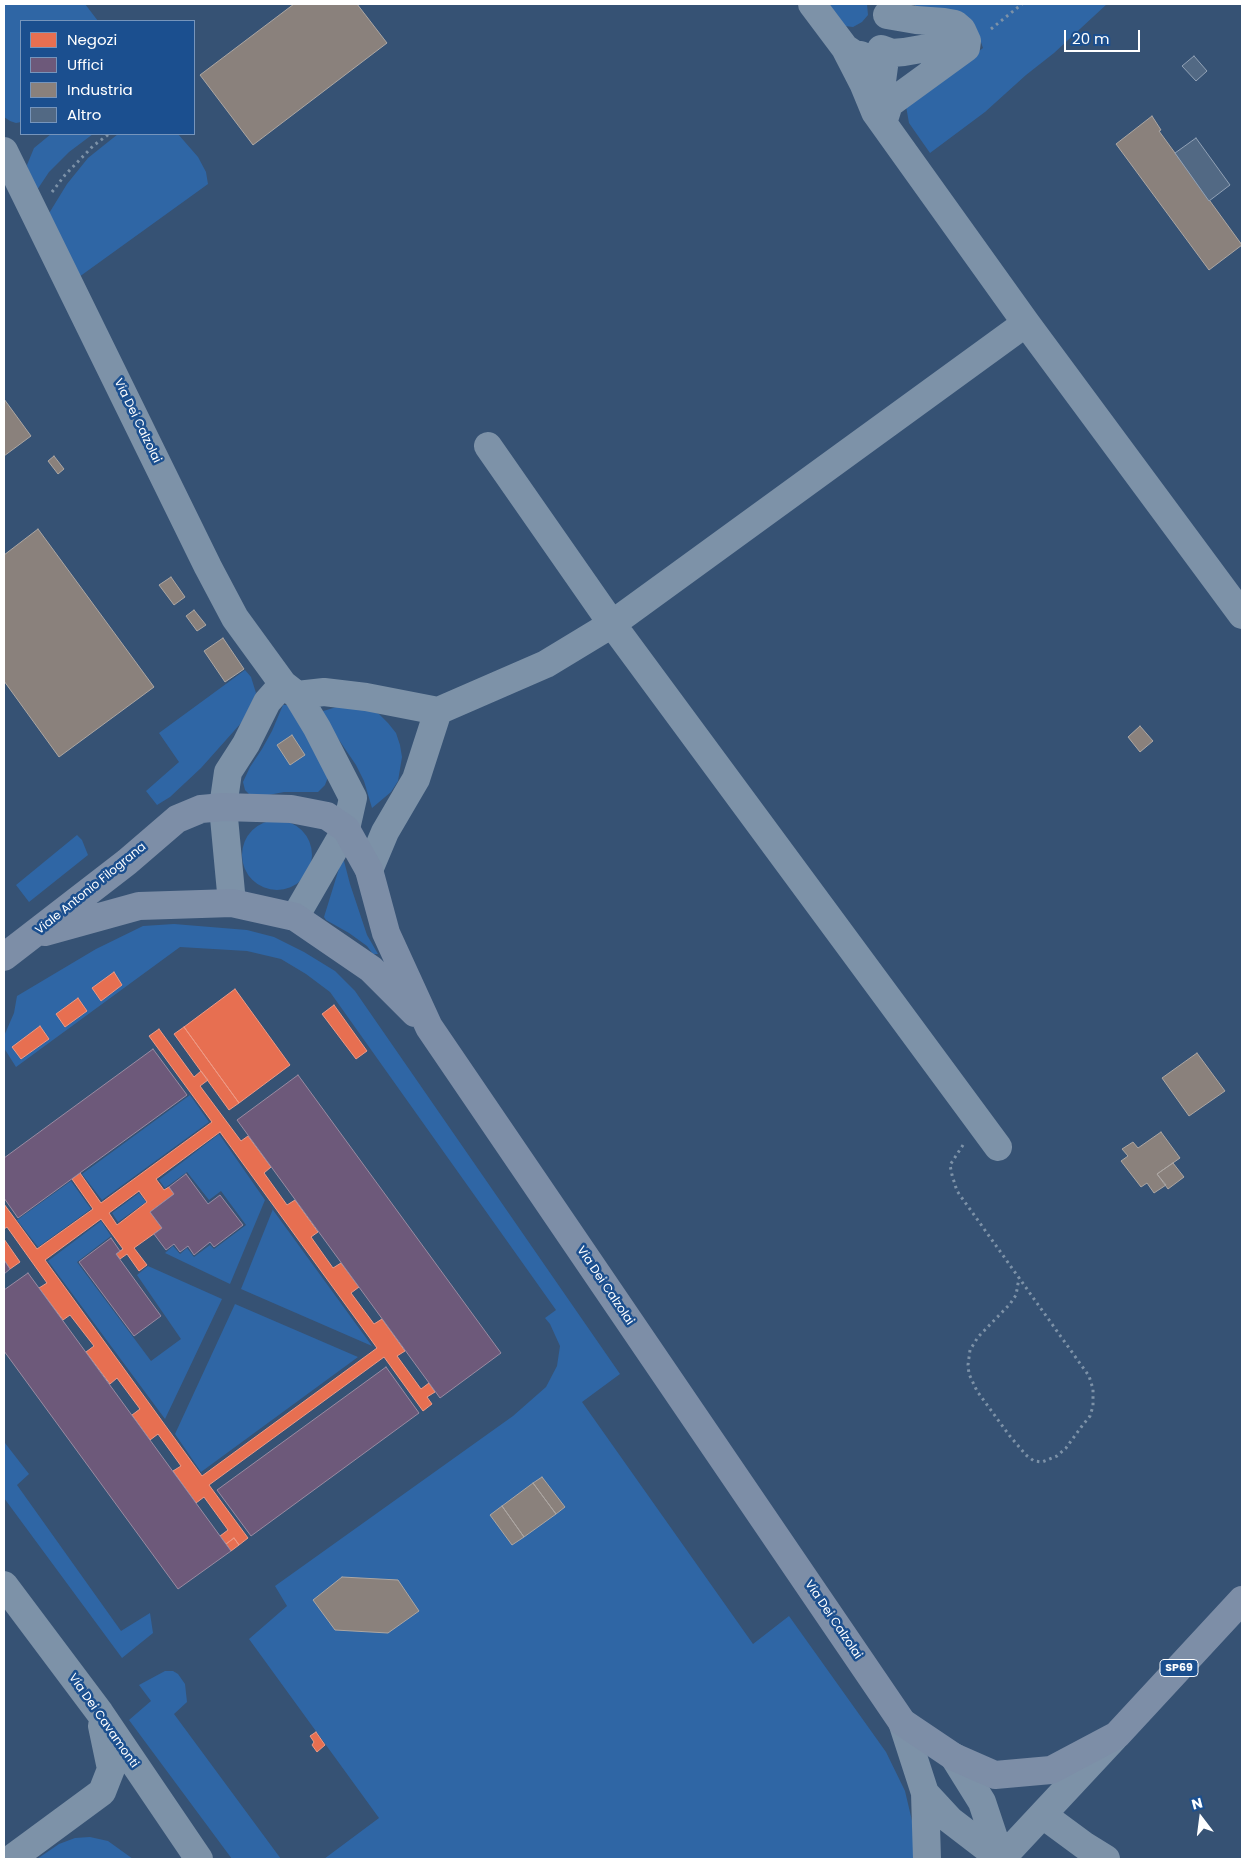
<!DOCTYPE html>
<html>
<head>
<meta charset="utf-8">
<style>
  body { margin:0 }
  #map { position:relative; width:1246px; height:1863px; overflow:hidden; background:#365274; font-family:Poppins,sans-serif }
  canvas { display:block }
  .frame { position:absolute; inset:0; border:5px solid #fff; pointer-events:none }
  .legend { position:absolute; left:20px; top:20px; width:175px; height:115px; box-sizing:border-box; background:#1b4f8f; border:1px solid #7695bc; margin:0; padding:6px 9px; list-style:none; font-size:15px; color:#fff }
  .legend li { display:flex; align-items:center; gap:10px; height:25px }
  .legend b { width:25px; border:1px solid #7695bc }
  .north { position:absolute; left:1176px; top:1793px; width:50px; height:50px; -webkit-text-stroke:4px #1b4f8f; paint-order:stroke; rotate:345deg; font-size:14px; font-weight:700; line-height:20px; text-align:center; color:#fff }
  .north::after { content:''; display:block; margin:auto; width:18px; height:22px; background:#fff; clip-path:polygon(50% 0,100% 100%,50% 72%,0 100%) }
  .scale { position:absolute; left:1064px; top:30px; width:76px; height:22px; box-sizing:border-box; border:2px solid #fff; border-top:0; padding-left:6px; font-size:15px; line-height:18px; white-space:nowrap; color:#fff; -webkit-text-stroke:4px #1b4f8f; paint-order:stroke }
</style>
</head>
<body>
<div id="map">
<canvas width="1246" height="1863"></canvas>
<div class="frame"></div>
<ul class="legend">
<li><b style="height:14px;background:#e76f51"></b>Negozi</li>
<li><b style="height:14px;background:#6d597a"></b>Uffici</li>
<li><b style="height:14px;background:#8a817c"></b>Industria</li>
<li><b style="height:14px;background:#526984"></b>Altro</li>
</ul>
<div class="north">N</div>
<div class="scale">20 m</div>
</div>
<script>
const ctx = document.querySelector('canvas').getContext('2d');
ctx.lineJoin = 'round';
function paint(path, color) {
  ctx.fillStyle = color;
  ctx.fill(path, 'evenodd');
}
function poly(rows) {
  const path = new Path2D();
  for (const r of rows) {
    if (r.length === 3) {
      path.moveTo(r[0] + r[2], r[1]);
      path.arc(r[0], r[1], r[2], 0, 2 * Math.PI);
      continue;
    }
    path.moveTo(r[0], r[1]);
    for (let i = 2; i < r.length; i += 2) path.lineTo(r[i], r[i + 1]);
  }
  return path;
}
function trace(path, color, width, dash) {
  ctx.strokeStyle = color;
  ctx.lineWidth = width;
  ctx.lineCap = dash ? 'butt' : 'round';
  ctx.setLineDash(dash || []);
  ctx.stroke(path);
}
function write(font, color, halo, rows, align = 'center') {
  ctx.font = font + ' Poppins,sans-serif';
  ctx.lineWidth = 5;
  ctx.setLineDash([]);
  ctx.textBaseline = 'middle';
  ctx.strokeStyle = halo;
  ctx.fillStyle = color;
  for (const [text, x, y, turn = 0] of rows) {
    ctx.save();
    ctx.translate(x, y);
    ctx.rotate((+turn || 0) * Math.PI / 180);
    ctx.textAlign = isNaN(turn) ? turn : align;
    if (halo) ctx.strokeText(text, 0, 0);
    ctx.fillText(text, 0, 0);
    ctx.restore();
  }
}
const green = poly([
  [4,4,85,4,98,21,21,21,21,122,16,123,10,121,4,117],
  [825,4,867,4,868,15,862,22,853,27,845,26],
  [915,4,1107,4,1054,53,1026,75,985,112,930,153,909,123,906,106,983,48,979,36,915,10],
  [51,134,93,134,69,152,49,172,37,190,29,173,27,165,34,148],
  [118,134,178,134,198,157,206,172,208,184,79,277,48,215,67,184,88,158],
  [245,670,251,677,256,693,242,722,201,768,170,797,157,805,146,791,179,762,159,733],
  [283,705,287,705,295,714,328,777,325,785,318,792,284,792,258,797,251,796,245,790,243,782,250,767,262,749,272,731],
  [343,705,368,709,379,714,388,723,396,733,400,745,402,757,398,781,391,792,372,808,364,781,356,765,320,712],
  [277,855,35],
  [77,835,82,840,88,855,29,902,16,885],
  [344,861,350,884,367,935,378,954,373,954,367,946,349,933,326,920,324,917,341,862],
  [174,924,247,930,274,937,304,952,335,971,355,991,620,1374,582,1402,753,1644,789,1616,886,1752,905,1791,913,1825,915,1859,324,1859,379,1818,249,1639,287,1606,275,1586,513,1416,546,1387,557,1366,560,1346,550,1324,545,1318,556,1310,330,992,306,974,281,959,247,951,180,947,16,1067,4,1048,4,1036,14,1013,17,996,96,949,143,926],
  [190,1095,209,1122,102,1200,82,1174],
  [219,1134,265,1200,230,1284,165,1253,173,1246,180,1254,187,1248,194,1257,210,1245,214,1249,246,1225,221,1191,209,1200,187,1172,165,1188,159,1180],
  [71,1181,91,1209,38,1247,17,1220],
  [139,1193,146,1202,118,1222,112,1213],
  [273,1209,273,1210,372,1346,241,1289],
  [101,1221,111,1236,77,1262,151,1361,181,1339,137,1275,148,1266,222,1299,165,1419,48,1261],
  [235,1304,358,1357,201,1472,175,1434],
  [5,1443,29,1474,17,1485,121,1631,150,1613,153,1633,122,1658,4,1498,4,1444],
  [165,1671,173,1671,178,1674,185,1684,187,1702,174,1714,281,1859,232,1859,129,1720,151,1701,139,1685],
  [90,1837,108,1841,133,1859,37,1859,59,1844,75,1838]
]);
const shops = poly([
  [114,972,122,985,101,1001,92,988,114,972],
  [235,989,290,1065,239,1103,184,1027,235,989],
  [78,998,87,1011,65,1027,56,1014,78,998],
  [334,1005,367,1051,356,1059,322,1014,334,1005],
  [40,1026,49,1039,21,1059,12,1047,40,1026],
  [184,1027,239,1103,229,1110,174,1034,184,1027],
  [159,1029,194,1077,201,1071,208,1080,200,1086,241,1141,248,1136,271,1167,264,1173,287,1205,295,1200,318,1232,311,1237,333,1268,341,1263,359,1287,351,1293,374,1324,382,1319,405,1351,397,1356,421,1389,429,1383,435,1392,427,1397,432,1404,423,1411,384,1357,209,1485,248,1538,239,1545,234,1538,226,1544,220,1536,228,1530,204,1497,196,1503,173,1471,181,1466,158,1434,150,1440,132,1415,140,1409,117,1378,110,1384,86,1352,94,1346,70,1315,63,1320,39,1288,47,1283,7,1227,4,1229,4,1204,37,1249,93,1209,72,1179,80,1173,101,1203,212,1122,149,1036,159,1029],
  [220,1132,377,1348,202,1476,45,1260,101,1219,123,1249,116,1254,120,1259,127,1254,139,1271,147,1265,134,1248,162,1228,150,1212,174,1194,169,1187,164,1190,156,1179,220,1132],
  [139,1191,147,1202,117,1225,109,1213,139,1191],
  [4,1239,20,1262,10,1269,4,1260,4,1239],
  [234,1538,239,1545,231,1551,226,1544,234,1538],
  [316,1732,325,1745,317,1752,312,1745,314,1742,310,1736,316,1732]
]);
const offices = poly([
  [153,1049,187,1095,18,1218,4,1198,4,1158,153,1049],
  [298,1075,501,1353,440,1398,237,1120,298,1075],
  [186,1174,208,1204,220,1195,243,1225,214,1247,210,1242,194,1255,188,1246,180,1252,174,1244,166,1250,154,1234,162,1228,150,1212,174,1194,169,1187,186,1174],
  [111,1238,120,1251,116,1254,161,1316,134,1336,79,1262,111,1238],
  [4,1260,10,1269,4,1274,4,1260],
  [28,1273,231,1551,178,1589,4,1351,4,1290,28,1273],
  [386,1367,419,1413,251,1536,217,1490,386,1367]
]);
const industry = poly([
  [294,4,357,4,387,43,253,145,200,75,294,4],
  [1152,116,1161,130,1159,131,1242,245,1209,270,1116,144,1152,116],
  [4,399,31,436,4,456,4,399],
  [54,456,64,469,58,474,48,461,54,456],
  [38,529,154,687,59,757,4,681,4,555,38,529],
  [171,577,185,597,174,605,159,585,171,577],
  [194,610,206,625,197,631,186,616,194,610],
  [223,638,244,669,225,682,204,651,223,638],
  [1140,726,1153,741,1140,752,1128,737,1140,726],
  [292,735,305,755,290,765,277,745,292,735],
  [1197,1053,1225,1091,1189,1116,1162,1078,1197,1053],
  [1161,1132,1180,1158,1157,1174,1166,1185,1154,1193,1147,1183,1141,1187,1121,1161,1128,1156,1122,1149,1133,1142,1138,1148,1161,1132],
  [1173,1163,1184,1177,1168,1189,1157,1174,1173,1163],
  [542,1477,565,1507,556,1514,533,1483,542,1477],
  [533,1483,556,1514,524,1537,502,1506,533,1483],
  [502,1506,524,1537,512,1545,490,1515,502,1506],
  [342,1577,398,1580,419,1611,388,1633,335,1630,313,1600,342,1577]
]);
const building = poly([
  [1194,56,1207,71,1196,81,1182,66,1194,56],
  [1196,138,1230,185,1209,201,1175,153,1196,138]
]);
const path = poly([
  [991,29,1022,4],
  [52,192,65,175,93,146,109,134],
  [963,1145,950,1165,952,1175,957,1191,1089,1376,1093,1389,1093,1406,1090,1416,1082,1426,1066,1448,1057,1456,1042,1462,1034,1461,1026,1455,1009,1435,977,1391,969,1374,968,1365,970,1350,978,1337,1010,1304,1016,1295,1019,1278]
]);
const minor = poly([
  [812,4,845,48,854,54,861,55],
  [845,48,863,83,875,112,1026,323,1242,615],
  [881,114,879,104,885,59,881,49,892,53,904,52,967,41],
  [883,123,889,104,966,48,967,41,962,30,955,24,944,22,916,20,887,15],
  [4,151,208,567,235,618,283,684,297,695,317,728,353,798,346,829,295,917],
  [488,446,612,624,998,1147],
  [297,695,324,692,366,697,438,711,546,664,612,624,1026,323],
  [369,870,385,832,416,779,438,711],
  [232,903,223,807,228,772,246,744,267,702,283,684],
  [4,1585,100,1713,199,1859],
  [902,1722,925,1793,927,1859],
  [954,1757,982,1802,1001,1859],
  [925,1793,950,1820,1001,1859],
  [1043,1815,1085,1846,1106,1859],
  [11,1859,102,1792,111,1769,102,1726],
  [1001,1859,1114,1738]
]);
const major = poly([
  [45,932,139,906,232,903,295,917,371,969,415,1013],
  [4,957,127,862,177,819,201,809,223,807,291,809,327,816,346,829,369,870,386,933,429,1027,902,1722,954,1757,995,1775,1051,1770,1117,1735,1242,1600]
]);
const shields = [
  [1179,1668,38]
];
const shieldNames = [
  ["SP69",1179,1668]
];
const streetNames = [
  ["Via Dei Calzolai",137,421,64],
  ["Viale Antonio Filograna",91,889,-39],
  ["Via Dei Calzolai",605,1286,56],
  ["Via Dei Calzolai",833,1620,56],
  ["Via Dei Cavamonti",103,1721,55]
];
paint(green, '#2f66a5');
paint(shops, '#e76f51');
trace(shops, '#ee9a85', 1);
paint(offices, '#6d597a');
trace(offices, '#998ba2', 1);
paint(industry, '#8a817c');
trace(industry, '#ada7a3', 1);
paint(building, '#526984');
trace(building, '#92a2b6', 1);
trace(path, '#7d92a8', 3, [2.5, 4]);
trace(minor, '#7d92a8', 28);
trace(major, '#7d8ea7', 28);
for (const [x, y, w] of shields) {
  const box = new Path2D();
  box.roundRect(x - w / 2, y - 8.5, w, 17, 4);
  ctx.fillStyle = '#1b4f8f';
  ctx.fill(box);
  trace(box, '#fff', 1);
}
write('bold 11px', '#fff', null, shieldNames);
write('12px', '#fff', '#1b4f8f', streetNames);
</script>
</body>
</html>
